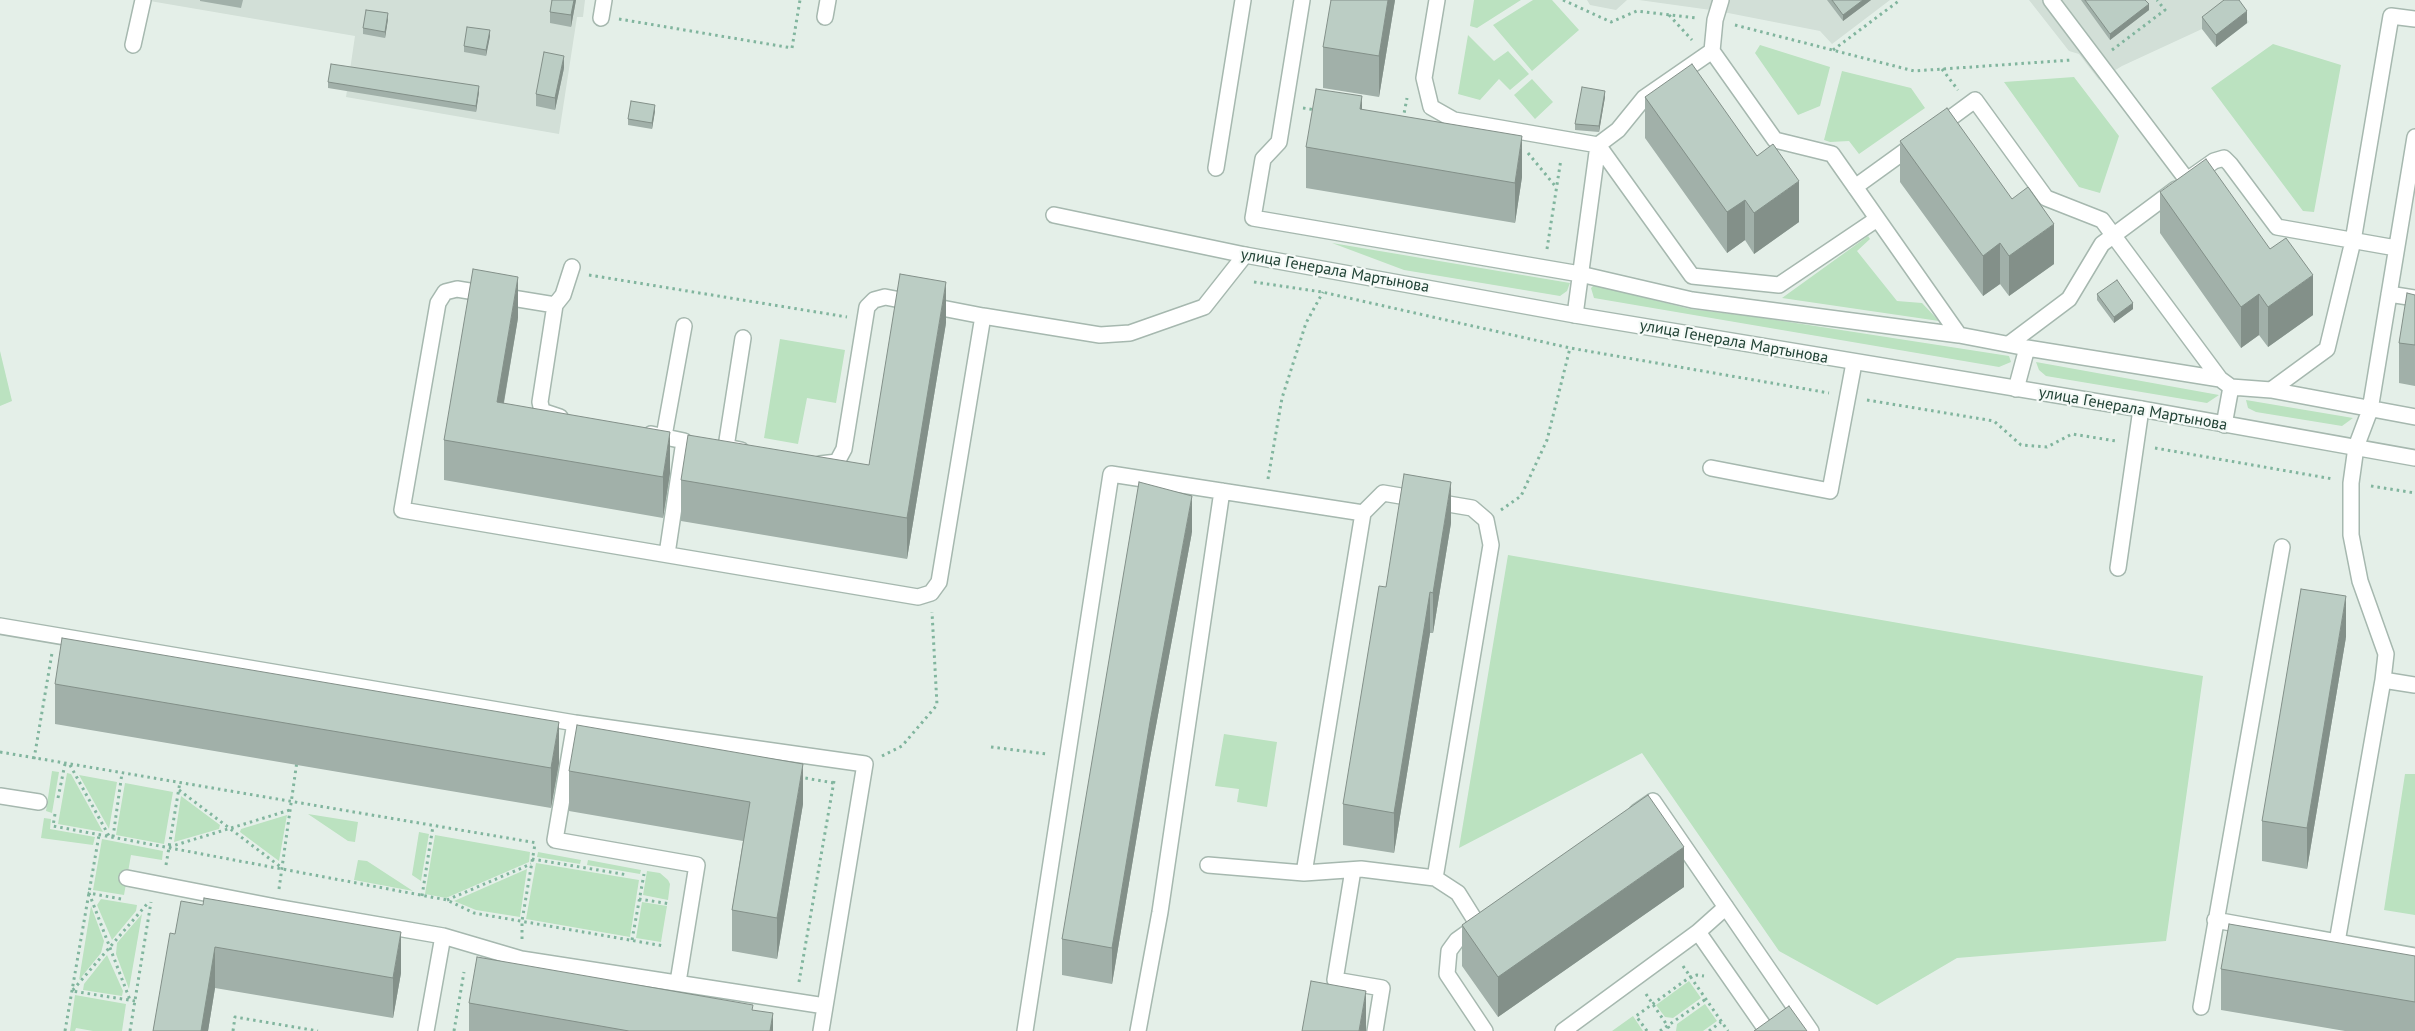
<!DOCTYPE html>
<html>
<head>
<meta charset="utf-8">
<style>
  body { margin:0 }
  canvas { display:block; background:#e4efe8 }
</style>
</head>
<body>
<canvas width="2415" height="1031"></canvas>
<script>
const ctx = document.querySelector('canvas').getContext('2d');
ctx.lineJoin = 'round';
function paint(path, color) {
  ctx.fillStyle = color;
  ctx.fill(path, 'evenodd');
}
function poly(rows) {
  const path = new Path2D();
  for (const r of rows) {
    path.moveTo(r[0], r[1]);
    for (let i = 2; i < r.length; i += 2) path.lineTo(r[i], r[i + 1]);
  }
  return path;
}
function trace(path, color, width, dash) {
  ctx.strokeStyle = color;
  ctx.lineWidth = width;
  ctx.lineCap = dash ? 'butt' : 'round';
  ctx.setLineDash(dash || []);
  ctx.stroke(path);
}
function write(font, color, halo, rows, align = 'center') {
  ctx.font = font + ' "PT Sans",sans-serif';
  ctx.lineWidth = 4.5;
  ctx.setLineDash([]);
  ctx.textBaseline = 'middle';
  ctx.strokeStyle = halo;
  ctx.fillStyle = color;
  for (const [text, x, y, turn = 0] of rows) {
    ctx.save();
    ctx.translate(x, y);
    ctx.rotate((+turn || 0) * Math.PI / 180);
    ctx.textAlign = isNaN(turn) ? turn : align;
    if (halo) ctx.strokeText(text, 0, 0);
    ctx.fillText(text, 0, 0);
    ctx.restore();
  }
}
const built = poly([
  [144,0,585,0,583,17,577,17,559,134,346,97,355,36],
  [1587,0,1627,0,1616,10,1590,5],
  [1639,0,1890,0,1832,44,1820,31,1718,11],
  [2029,0,2232,0,2249,22,2216,47,2202,29,2122,66,2099,80,2079,54,2069,51]
]);
const green = poly([
  [1474,0,1521,0,1477,28,1470,26],
  [1533,0,1552,0,1579,30,1532,71,1493,25],
  [1468,35,1494,61,1508,51,1529,74,1510,90,1499,79,1480,100,1458,94],
  [2273,44,2341,65,2314,212,2303,211,2211,88],
  [1760,45,1830,67,1820,106,1798,115,1755,53],
  [1842,71,1911,88,1925,108,1859,154,1849,141,1830,142,1824,140],
  [2074,77,2119,136,2100,193,2079,187,2004,82],
  [1532,79,1553,102,1535,119,1514,95],
  [1868,236,1870,239,1857,251,1897,301,1922,303,1939,321,1782,298],
  [1332,243,1570,283,1567,291,1560,296,1404,270],
  [1594,285,1690,309,1757,317,2009,356,2011,362,1999,367,1594,298,1591,288],
  [780,339,845,350,836,403,807,398,798,444,764,438],
  [0,351,12,401,0,406],
  [2036,362,2219,395,2207,403,2046,376,2039,370],
  [2246,400,2353,418,2342,426,2256,412,2248,408],
  [1508,555,2203,676,2166,941,1957,958,1877,1005,1779,951,1642,753,1459,848],
  [1224,734,1277,742,1267,807,1237,802,1239,789,1215,786],
  [52,771,59,772,52,813,46,811],
  [67,773,71,774,103,832,58,824],
  [2405,774,2415,774,2415,915,2384,910],
  [79,775,117,782,109,829],
  [125,783,173,792,164,844,116,835],
  [181,796,220,825,219,829,174,842],
  [308,814,358,822,355,842,348,841],
  [287,815,279,861,240,832,241,829],
  [44,818,51,819,50,829,95,837,93,845,41,838],
  [419,832,429,834,421,881,412,875],
  [435,835,530,852,529,862,446,898,425,894],
  [102,839,163,851,162,860,131,855,124,895,93,890],
  [538,852,581,860,580,864,537,857],
  [358,860,367,861,413,891,354,880],
  [588,860,641,870,640,874,587,865],
  [536,863,639,880,630,937,526,919],
  [527,869,520,917,476,910,454,901],
  [647,871,660,873,668,880,670,884,668,900,643,895],
  [101,899,137,905,136,911,112,940,97,905],
  [642,902,667,906,661,942,636,938],
  [91,906,104,941,101,953,79,980],
  [142,914,129,989,116,954,117,943],
  [107,955,123,991,122,996,83,990,84,984],
  [1689,981,1701,998,1673,1018,1665,1017,1656,1005],
  [75,995,126,1004,122,1031,93,1031,76,1028,75,1031,70,1031],
  [1705,1004,1717,1021,1703,1031,1676,1031,1677,1024],
  [1633,1016,1643,1031,1612,1031]
]);
const path = poly([
  [1563,0,1611,22,1637,11,1697,18],
  [1669,15,1692,40],
  [619,19,792,48,800,0],
  [1735,25,1914,71,2072,60],
  [1833,50,1900,0],
  [2112,50,2165,10,2157,0],
  [1942,69,1958,90],
  [1303,108,1316,110],
  [1403,119,1407,98],
  [1528,153,1556,187],
  [1547,249,1561,159],
  [589,275,847,317],
  [1254,282,1322,292,1570,348,1829,393],
  [1867,400,1994,421,2021,445,2047,447,2072,434,2116,441],
  [2155,448,2333,479],
  [1268,479,1282,398,1306,323,1323,292],
  [2371,486,2415,493],
  [1501,510,1521,496,1547,440,1570,348],
  [991,747,1047,754],
  [0,752,537,843],
  [882,756,902,746,937,705,932,612],
  [34,759,52,653],
  [70,765,109,836],
  [799,777,834,783],
  [179,790,282,868],
  [58,798,65,764],
  [55,814,53,826,447,900,474,913,664,946],
  [113,837,122,773],
  [169,847,290,810],
  [532,859,628,875],
  [166,865,180,782],
  [279,889,297,761],
  [422,896,433,826],
  [121,899,89,893,130,1000],
  [639,899,671,904],
  [447,900,531,864],
  [522,939,522,921,535,844],
  [632,940,644,874],
  [1683,966,1728,1031],
  [799,982,834,781],
  [1646,994,1671,1031],
  [135,1001,72,991,147,904],
  [65,1031,99,835],
  [130,1031,151,902],
  [233,1031,235,1017,318,1031],
  [454,1031,464,972],
  [1647,1031,1636,1016,1690,977,1697,975,1704,976],
  [1660,1031,1706,999],
  [1709,1031,1721,1022]
]);
const lane = poly([
  [1302,0,1279,142,1263,159,1253,218,1580,274,1692,300,1959,335,2027,348,2220,379,2231,387,2271,390,2415,417],
  [1437,0,1424,78,1431,107,1454,120,1598,145,1692,276,1779,285,1877,219],
  [2051,0,2187,180,2214,161,2224,158,2230,164,2277,227,2396,248],
  [825,17,828,0],
  [601,18,604,0],
  [133,45,143,0],
  [1712,51,1715,20,1721,0],
  [1937,128,1975,100,2046,198,2102,220,2220,379],
  [1216,168,1243,0],
  [1855,187,1916,143],
  [2389,294,2415,298],
  [555,305,563,295,572,267],
  [1575,315,1598,145,1618,130,1644,98,1712,51,1775,140,1832,154,1959,335],
  [2009,344,2069,299,2102,244,2176,189],
  [2016,389,2027,348],
  [2271,390,2327,349,2353,241,2391,16,2415,19],
  [560,417,542,411,540,402,555,305,457,289,445,292,438,303,402,510,918,597,931,593,939,582,983,316],
  [2224,425,2231,387],
  [651,434,684,441,667,554],
  [664,436,684,326],
  [741,450,726,447,743,338],
  [820,464,837,462,844,449,867,307,874,300,885,297,983,316,1100,335,1130,333,1204,307,1245,255],
  [1711,468,1830,491,1854,363],
  [2118,568,2141,409],
  [0,626,575,723,865,764,821,1031],
  [2383,680,2415,685],
  [575,723,555,840,697,865,678,982],
  [0,796,39,802],
  [1637,812,1653,801,1811,1031],
  [1208,865,1304,873,1361,869,1435,878],
  [1353,870,1335,980,1382,988,1375,1031],
  [1304,873,1363,513,1383,493,1472,508,1486,520,1491,545,1435,878,1458,893,1478,925],
  [127,878,276,907,443,936,521,959,825,1006],
  [2215,920,2415,956],
  [1478,925,1457,940,1449,951,1447,974,1485,1031],
  [1698,932,1767,1031],
  [2337,942,2383,680,2386,654,2360,581,2351,535,2351,483,2356,447,2370,410,2415,137],
  [2201,1007,2282,547],
  [426,1031,443,936],
  [1025,1031,1111,474,1363,513],
  [1138,1031,1160,912,1222,491],
  [1563,1031,1698,932,1726,907]
]);
const street = poly([
  [1054,215,1245,255,1575,315,2141,409,2415,458]
]);
const wall = poly([
  [200,0,243,0,241,8,200,1],
  [552,0,576,0,571,27,550,23,550,12],
  [1395,0,1379,97,1323,88,1323,47],
  [1827,0,1871,0,1843,21],
  [2081,0,2145,0,2149,10,2110,40],
  [2202,17,2247,23,2216,47,2202,29],
  [388,19,385,38,363,34,363,28],
  [490,36,486,56,464,52,464,46],
  [564,68,555,110,536,106,536,94],
  [328,82,479,92,476,112,328,88],
  [1605,97,1599,132,1575,130,1575,124],
  [1645,97,1799,222,1754,254,1745,240,1727,253,1645,138],
  [1362,110,1522,177,1515,223,1306,188,1306,147],
  [655,111,652,129,628,125,628,119],
  [1900,141,2012,199,2054,264,2009,296,2000,284,1983,296,1900,182],
  [2160,192,2313,315,2268,347,2259,335,2241,348,2160,233],
  [2097,294,2133,309,2114,323,2097,300],
  [2415,295,2415,386,2399,383,2399,343],
  [518,318,504,403,670,473,663,518,444,480,444,440],
  [946,323,907,559,681,521,681,480,869,465],
  [1451,523,1433,633,1430,633,1394,853,1343,845,1343,804,1386,587],
  [1192,532,1150,758,1112,984,1062,975,1062,939],
  [2346,637,2307,869,2262,861,2262,821],
  [55,684,559,763,551,808,55,724],
  [569,771,803,804,777,959,732,951,732,910,743,841,569,811],
  [1684,887,1498,1017,1462,966,1462,925],
  [175,934,401,973,393,1018,215,988,208,1031,153,1031],
  [2415,956,2415,1031,2345,1031,2221,1010,2221,969],
  [469,1003,753,1010,773,1031,469,1031]
]);
const shadedWall = poly([
  [574,0,576,0,571,27,571,15],
  [1388,0,1395,0,1379,97,1379,56],
  [1863,0,1871,0,1843,21,1843,15],
  [2149,4,2149,10,2110,40,2110,34],
  [2247,11,2247,23,2216,47,2216,35],
  [388,13,388,19,385,38,385,32],
  [490,30,490,36,486,56,486,50],
  [564,56,564,68,555,110,555,98],
  [479,86,479,92,476,112,476,106],
  [1605,91,1605,97,1599,132,1599,126],
  [1362,96,1362,137,1360,109],
  [655,105,655,111,652,129,652,123],
  [1522,136,1522,177,1515,223,1515,183],
  [1799,181,1799,222,1754,254,1754,213],
  [1745,200,1745,240,1727,253,1727,212],
  [2054,224,2054,264,2009,296,2009,256],
  [2000,243,2000,284,1983,296,1983,256],
  [2313,275,2313,315,2268,347,2268,307],
  [518,277,518,318,497,442,497,402],
  [946,282,946,323,907,559,907,518],
  [2259,294,2259,335,2241,348,2241,307],
  [2133,303,2133,309,2114,323,2114,317],
  [670,432,670,473,663,518,663,477],
  [1451,482,1451,523,1433,633,1433,593],
  [1192,496,1192,532,1150,758,1112,984,1112,948,1150,722],
  [1430,592,1430,633,1394,853,1394,813],
  [2346,596,2346,637,2307,869,2307,828],
  [559,722,559,763,551,808,551,768],
  [803,764,803,804,777,959,777,918],
  [1684,847,1684,887,1498,1017,1498,977],
  [401,932,401,973,393,1018,393,978],
  [215,947,215,988,208,1031,201,1031],
  [1366,991,1366,1031,1359,1031],
  [773,1013,773,1031,770,1031]
]);
const building = poly([
  [552,0,574,0,571,15,550,12,552,0],
  [1331,0,1388,0,1379,56,1323,47,1331,0],
  [1832,0,1863,0,1843,15,1832,0],
  [2085,0,2145,0,2149,4,2110,34,2085,0],
  [2224,0,2239,0,2247,11,2216,35,2202,17,2224,0],
  [366,10,388,13,385,32,363,28,366,10],
  [467,27,490,30,486,50,464,46,467,27],
  [544,52,564,56,555,98,536,94,544,52],
  [331,64,479,86,476,106,328,82,331,64],
  [1692,64,1757,156,1773,144,1799,181,1754,213,1745,200,1727,212,1645,97,1692,64],
  [1582,87,1605,91,1599,126,1575,124,1582,87],
  [1316,89,1362,96,1360,109,1522,136,1515,183,1306,147,1316,89],
  [631,101,655,105,652,123,628,119,631,101],
  [1947,108,2012,199,2028,187,2054,224,2009,256,2000,243,1983,256,1900,141,1947,108],
  [2206,159,2270,249,2286,238,2313,275,2268,307,2259,294,2241,307,2160,192,2206,159],
  [473,269,518,277,497,402,670,432,663,477,444,440,473,269],
  [900,274,946,282,907,518,681,480,688,435,869,465,900,274],
  [2117,280,2133,303,2114,317,2097,294,2117,280],
  [2407,293,2415,295,2415,345,2399,343,2407,293],
  [1404,474,1451,482,1433,593,1430,592,1394,813,1343,804,1379,586,1386,587,1404,474],
  [1139,482,1192,496,1150,722,1112,948,1062,939,1139,482],
  [2301,589,2346,596,2307,828,2262,821,2301,589],
  [62,638,559,722,551,768,55,684,62,638],
  [577,725,803,764,777,918,732,910,750,802,569,771,577,725],
  [1648,795,1684,847,1498,977,1462,925,1648,795],
  [204,898,401,932,393,978,215,947,201,1031,153,1031,170,933,175,934,181,901,203,905,204,898],
  [2229,924,2415,956,2415,1002,2221,969,2229,924],
  [477,957,753,1005,752,1010,773,1013,770,1031,629,1031,469,1003,477,957],
  [1311,981,1366,991,1359,1031,1302,1031,1311,981],
  [1789,1006,1807,1031,1754,1031,1789,1006]
]);
const streetNames = [
  ["улица Генерала Мартынова",1335,271,10],
  ["улица Генерала Мартынова",1734,342,10],
  ["улица Генерала Мартынова",2133,409,10]
];
paint(built, '#d2dfd7');
paint(green, '#bbe2c0');
trace(lane, '#a6b8af', 18);
trace(street, '#a6b8af', 18);
trace(path, '#81b59e', 3, [2.5, 4]);
trace(lane, '#fff', 15);
trace(street, '#fff', 15);
paint(wall, '#a1b0a9');
paint(shadedWall, '#839089');
paint(building, '#bbcdc4');
trace(building, '#839089', 1);
write('16px', '#214235', '#f5faf7', streetNames);
</script>
</body>
</html>
